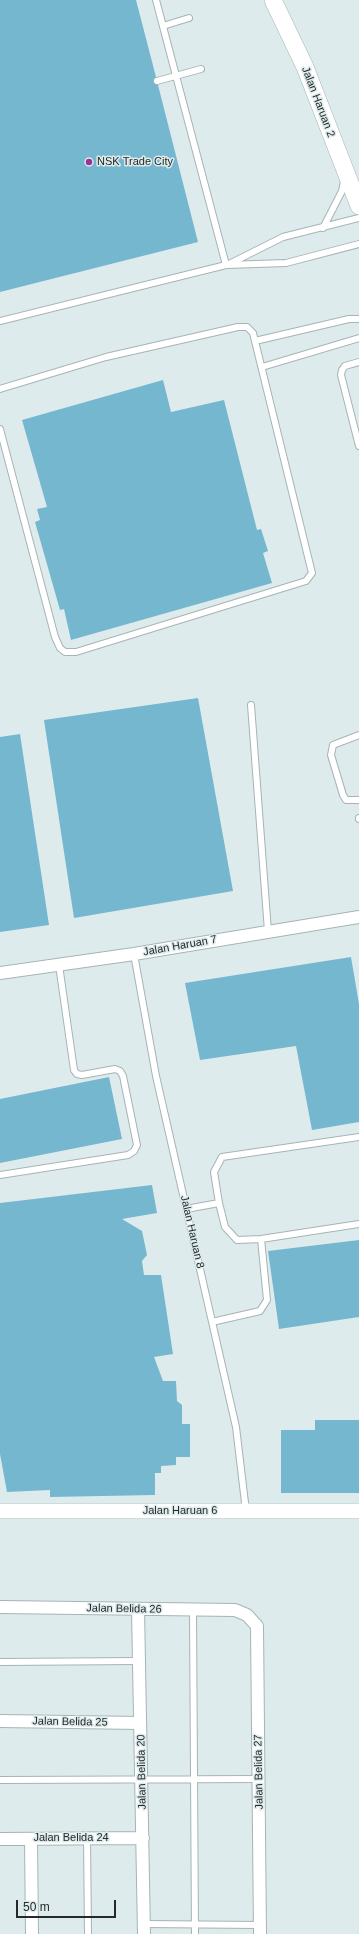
<!DOCTYPE html>
<html>
<head>
<meta charset="utf-8">
<style>
  body { margin:0 }
  #map { position:relative; width:359px; height:1934px; overflow:hidden; background:#deebec; font-family:Helvetica,sans-serif }
  canvas { display:block }
  .scale { position:absolute; left:16px; top:1900px; width:100px; height:18px; box-sizing:border-box; border:2px solid #242929; border-top:0; padding-left:5px; font-size:12px; line-height:14px; white-space:nowrap; color:#242929; -webkit-text-stroke:3px #deebec; paint-order:stroke }
</style>
</head>
<body>
<div id="map">
<canvas width="359" height="1934"></canvas>
<div class="scale">50 m</div>
</div>
<script>
const ctx = document.querySelector('canvas').getContext('2d');
ctx.lineJoin = 'round';
function paint(path, color) {
  ctx.fillStyle = color;
  ctx.fill(path, 'evenodd');
}
function poly(rows) {
  const path = new Path2D();
  for (const r of rows) {
    path.moveTo(r[0], r[1]);
    for (let i = 2; i < r.length; i += 2) path.lineTo(r[i], r[i + 1]);
  }
  return path;
}
function trace(path, color, width, dash) {
  ctx.strokeStyle = color;
  ctx.lineWidth = width;
  ctx.lineCap = dash ? 'butt' : 'round';
  ctx.setLineDash(dash || []);
  ctx.stroke(path);
}
function write(font, color, halo, rows, align = 'center') {
  ctx.font = font + ' Helvetica,sans-serif';
  ctx.lineWidth = 3;
  ctx.setLineDash([]);
  ctx.textBaseline = 'middle';
  ctx.strokeStyle = halo;
  ctx.fillStyle = color;
  for (const [text, x, y, turn = 0] of rows) {
    ctx.save();
    ctx.translate(x, y);
    ctx.rotate((+turn || 0) * Math.PI / 180);
    ctx.textAlign = isNaN(turn) ? turn : align;
    if (halo) ctx.strokeText(text, 0, 0);
    ctx.fillText(text, 0, 0);
    ctx.restore();
  }
}
const building = poly([
  [0,0,136,0,156,77,153,82,158,85,198,242,0,292],
  [163,380,171,412,224,400,257,530,261,529,268,551,263,553,272,583,71,640,64,609,60,610,35,522,40,520,37,509,47,507,22,420],
  [198,698,233,891,74,918,44,720],
  [20,734,49,925,0,932,0,737],
  [351,957,359,1004,359,1122,312,1130,296,1046,200,1060,185,983],
  [109,1077,122,1139,0,1163,0,1099],
  [152,1185,157,1213,122,1219,142,1231,147,1255,142,1261,144,1275,161,1275,173,1354,154,1357,163,1381,176,1381,177,1401,182,1405,182,1424,190,1424,190,1457,176,1457,176,1465,161,1466,161,1473,155,1473,155,1495,50,1497,50,1490,7,1492,0,1454,0,1203],
  [359,1240,359,1317,279,1329,268,1251],
  [315,1420,359,1420,359,1493,281,1493,281,1430,315,1430]
]);
const service = poly([
  [156,0,226,265],
  [163,26,189,18],
  [157,81,201,69],
  [323,228,342,191,344,181],
  [229,264,283,237,359,218],
  [0,321,226,265,286,263,359,244],
  [255,341,349,319,359,319],
  [359,362,345,366,342,370,341,375,359,446],
  [262,367,359,338],
  [0,389,106,357,238,327,247,327,253,333,312,573,306,581,76,652,65,652,60,648,55,637,0,429],
  [251,705,268,931],
  [359,735,333,745,331,755,343,795,346,800,359,800],
  [359,818,359,819],
  [134,954,156,1076,236,1427,246,1511],
  [0,1175,128,1155,134,1151,137,1145,123,1076,120,1071,115,1069,82,1075,77,1074,74,1070,59,965],
  [219,1203,225,1227,237,1240,261,1239],
  [186,1209,219,1203,214,1172,222,1157,359,1137],
  [212,1322,260,1311,267,1300,261,1239,359,1224],
  [193,1610,195,1934],
  [0,1662,139,1661],
  [0,1780,259,1779],
  [87,1838,88,1934],
  [144,1924,260,1925]
]);
const minor = poly([
  [0,973,134,954,359,917],
  [0,1607,235,1610,247,1615,257,1626,260,1934],
  [138,1609,144,1934],
  [0,1721,140,1723],
  [0,1839,143,1838],
  [31,1839,32,1934]
]);
const tertiary = poly([
  [0,1511,359,1511]
]);
const secondary = poly([
  [273,0,305,67,359,206]
]);
const markers = [
  [89,162,4,"#9b3295"]
];
const streetNames = [
  ["Jalan Haruan 2",318,102,69],
  ["Jalan Haruan 7",180,946,-10],
  ["Jalan Haruan 8",192,1232,77],
  ["Jalan Haruan 6",180,1511],
  ["Jalan Belida 26",124,1609,1],
  ["Jalan Belida 25",70,1722,1],
  ["Jalan Belida 20",142,1772,-91],
  ["Jalan Belida 27",259,1772,-91],
  ["Jalan Belida 24",71,1838]
];
const poiNames = [
  ["NSK Trade City",97,162]
];
paint(building, '#76b7d0');
trace(service, '#a7b4b4', 8);
trace(minor, '#a7b4b4', 14);
trace(tertiary, '#a7b4b4', 16);
trace(secondary, '#a7b4b4', 18);
trace(service, '#fff', 6);
trace(minor, '#fff', 12);
trace(tertiary, '#fff', 15);
trace(secondary, '#fff', 17);
for (const [x, y, r, color] of markers) {
  const dot = new Path2D();
  dot.arc(x, y, r, 0, 2 * Math.PI);
  ctx.fillStyle = color;
  ctx.fill(dot);
  trace(dot, '#deebec', 1.5);
}
write('11px', '#242929', '#deebec', streetNames);
write('11px', '#242929', '#deebec', poiNames, 'left');
</script>
</body>
</html>
